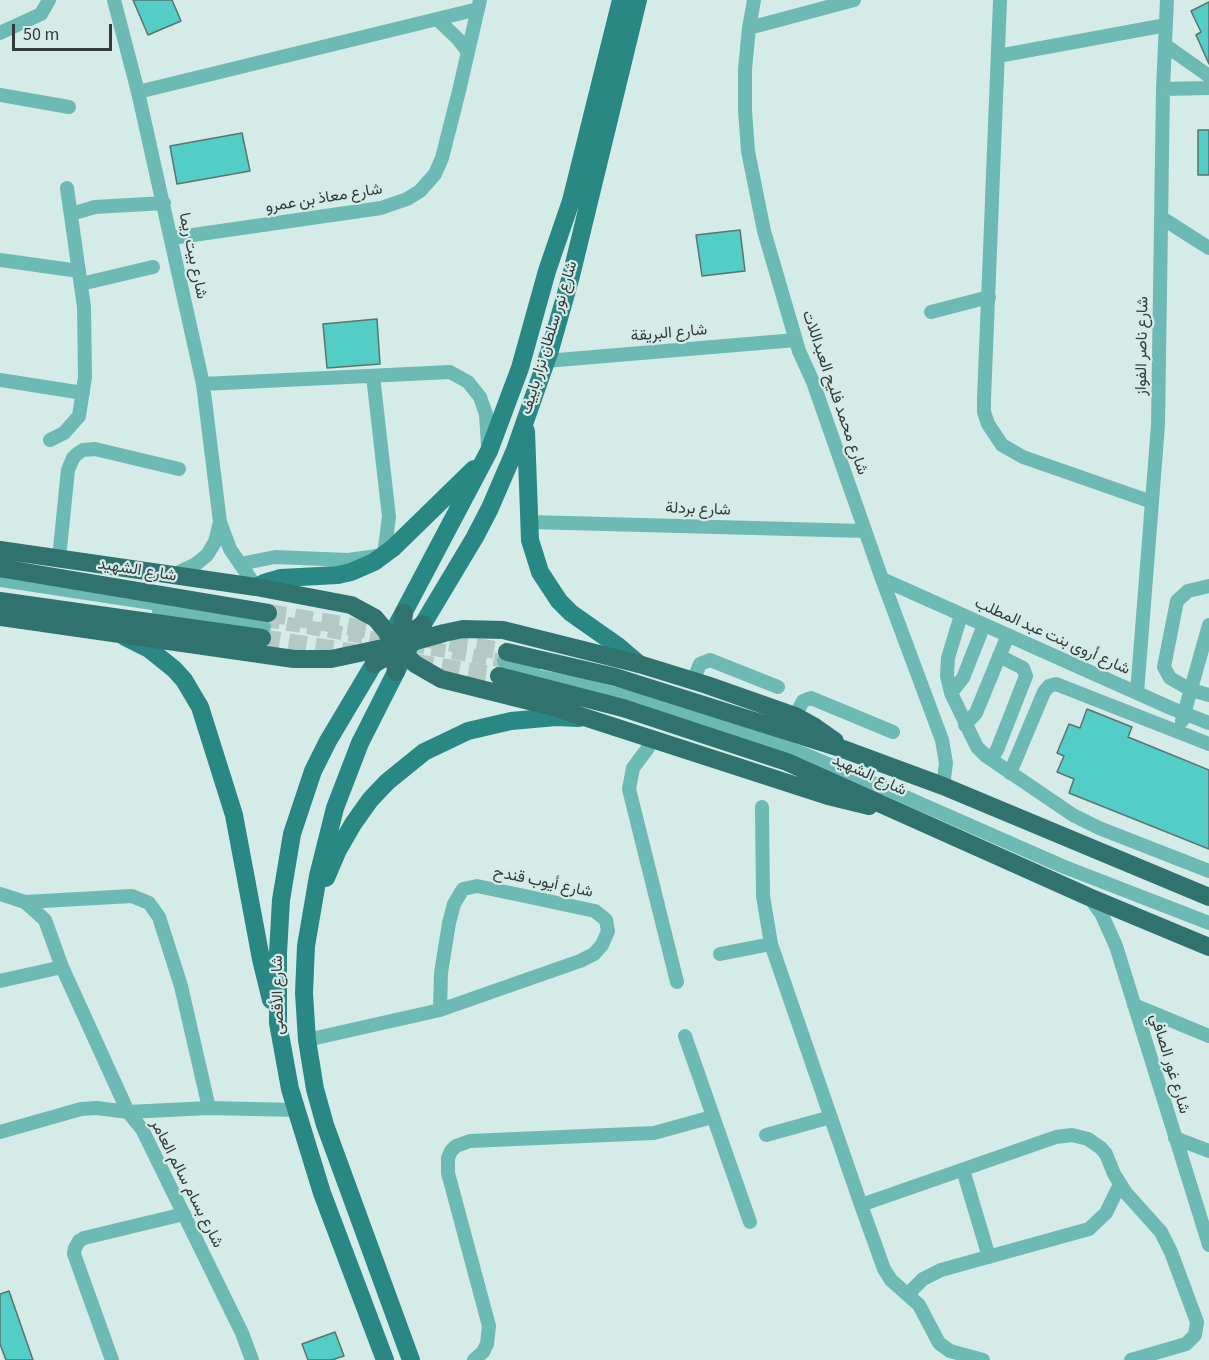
<!DOCTYPE html>
<html>
<head>
<meta charset="utf-8">
<style>
  body { margin:0 }
  #map { position:relative; width:1209px; height:1360px; overflow:hidden; background:#d4ebe8; font-family:"Source Sans 3",sans-serif }
  canvas { display:block }
  .scale { position:absolute; left:12px; top:24px; width:100px; height:27px; box-sizing:border-box; border:3px solid #323b3a; border-top:0; padding-left:8px; font-size:18px; line-height:21px; white-space:nowrap; color:#323b3a; -webkit-text-stroke:4px #d4ebe8; paint-order:stroke }
</style>
</head>
<body>
<div id="map">
<canvas width="1209" height="1360"></canvas>
<div class="scale">50 m</div>
</div>
<script>
const ctx = document.querySelector('canvas').getContext('2d');
ctx.lineJoin = 'round';
function paint(path, color) {
  ctx.fillStyle = color;
  ctx.fill(path, 'evenodd');
}
function poly(rows) {
  const path = new Path2D();
  for (const r of rows) {
    path.moveTo(r[0], r[1]);
    for (let i = 2; i < r.length; i += 2) path.lineTo(r[i], r[i + 1]);
  }
  return path;
}
function trace(path, color, width, dash) {
  ctx.strokeStyle = color;
  ctx.lineWidth = width;
  ctx.lineCap = dash ? 'butt' : 'round';
  ctx.setLineDash(dash || []);
  ctx.stroke(path);
}
function write(font, color, halo, rows, align = 'center') {
  ctx.font = font + ' "Source Sans 3",Vazirmatn,sans-serif';
  ctx.lineWidth = 4.5;
  ctx.setLineDash([]);
  ctx.textBaseline = 'middle';
  ctx.strokeStyle = halo;
  ctx.fillStyle = color;
  for (const [text, x, y, turn = 0] of rows) {
    ctx.save();
    ctx.translate(x, y);
    ctx.rotate((+turn || 0) * Math.PI / 180);
    ctx.textAlign = isNaN(turn) ? turn : align;
    if (halo) ctx.strokeText(text, 0, 0);
    ctx.fillText(text, 0, 0);
    ctx.restore();
  }
}
const building = poly([
  [133,0,172,0,181,21,148,35,133,0],
  [1209,2,1209,64,1196,35,1201,32,1191,11,1209,2],
  [1198,130,1209,130,1209,175,1198,175,1198,130],
  [242,133,250,171,177,184,170,146,242,133],
  [740,230,745,271,702,276,696,235,740,230],
  [377,319,380,364,327,368,323,324,377,319],
  [1087,709,1132,727,1128,737,1209,770,1209,849,1069,793,1074,779,1057,772,1064,756,1057,753,1069,724,1080,728,1087,709],
  [9,1291,33,1360,6,1360,0,1344,0,1294,9,1291],
  [335,1332,344,1356,332,1360,308,1360,302,1344,335,1332]
]);
const minorTunnel = poly([
  [266,620,504,661]
]);
const highwayTunnel = poly([
  [268,613,396,634],
  [262,638,355,653],
  [423,638,507,652],
  [415,663,499,676]
]);
const minor = poly([
  [114,0,138,92,203,384,220,522,230,549,256,587],
  [754,0,749,28,745,69,745,110,748,151,764,231,799,351,813,382,882,579,942,740,946,763,943,786],
  [1000,0,984,400,984,412,988,424,1002,445,1023,457,1152,502],
  [437,19,458,39,468,52],
  [749,28,854,0],
  [0,33,41,14,49,0],
  [1165,45,1209,76],
  [998,56,1166,25],
  [1163,89,1209,88],
  [138,92,478,9],
  [0,95,69,107],
  [71,214,95,207,164,203],
  [1162,218,1209,248],
  [172,238,381,208,407,199,420,191,435,174,442,158,459,91,480,0],
  [0,260,79,271],
  [81,284,153,267],
  [931,312,989,297],
  [546,361,796,340],
  [0,380,83,393],
  [203,384,450,372,468,382,480,397,486,414,488,446],
  [50,440,64,433,79,416,85,377,84,307,67,188],
  [530,522,865,531],
  [59,558,68,470,73,458,77,454,83,450,95,449,179,469],
  [240,564,275,557,348,560,384,555,389,517,373,376],
  [173,575,196,564,207,555,215,542,220,522],
  [882,579,1173,709,1209,723],
  [0,580,172,606],
  [1209,586,1188,591,1177,601,1164,667,1170,678,1191,690,1209,695],
  [159,611,264,627],
  [961,615,948,658,947,676,951,693,977,747,986,756,1073,815,1099,828,1209,871],
  [504,661,533,668],
  [518,673,573,683,631,698,744,733,799,752,887,789,1062,866,1209,923],
  [693,681,700,664,710,660,778,687],
  [951,693,963,678,984,625],
  [1137,693,1158,425,1163,89,1167,0],
  [795,716,803,701,811,698,893,732],
  [1182,721,1209,625],
  [965,725,976,713,1008,635],
  [650,738,648,748,633,768,629,789,677,982],
  [991,759,997,750,1026,676,1023,668,999,656],
  [1010,773,1044,692,1049,686,1056,684,1209,744],
  [762,807,763,896,771,944,861,1205],
  [0,894,25,902,45,920,62,967,128,1112,209,1108,297,1110],
  [1089,897,1102,915,1116,946,1209,1245],
  [25,902,132,896,149,903,159,917,181,986,209,1108],
  [720,954,771,944],
  [0,981,62,967],
  [1134,1005,1209,1036],
  [685,1036,750,1222],
  [307,1040,440,1010,580,961,594,954,602,945,608,931,606,920,595,911,539,899,477,886,463,889,454,904,449,923,441,973,440,1010],
  [0,1132,81,1109,97,1108,128,1112,142,1129,242,1333,252,1360],
  [766,1135,831,1117],
  [1175,1138,1209,1151],
  [963,1170,989,1257],
  [908,1294,923,1279,941,1270,1089,1229,1106,1213,1120,1184],
  [112,1360,74,1254,75,1248,79,1241,84,1238,184,1214],
  [474,1360,483,1352,487,1344,489,1326,448,1173,448,1158,451,1151,456,1146,470,1141,654,1133,712,1117],
  [983,1360,950,1351,939,1343,919,1305,891,1280,884,1269,861,1205,1056,1137,1072,1135,1088,1139,1101,1148,1106,1154,1114,1174,1126,1193,1161,1232,1171,1252,1197,1322,1195,1335,1186,1344,1131,1360]
]);
const major = poly([
  [526,431,530,540,540,572,559,601,571,613,618,646,639,664],
  [256,587,264,583,281,578,338,575,351,572,374,562,393,548,474,469],
  [397,625,489,451,520,368,547,271,571,201,621,0],
  [125,637,149,649,174,669,184,680,200,707,234,815,261,959,271,1000],
  [381,652,328,741,313,771,292,834,281,900,278,953,278,1023,290,1089,322,1193,385,1360],
  [326,878,338,850,353,824,370,800,387,782,424,752,468,731,511,721,556,717,579,718],
  [411,1360,325,1125,315,1089,307,1040,304,993,306,946,318,876,335,808,360,743,405,654,475,537,490,508,515,450,550,350,571,276,638,0]
]);
const highway = poly([
  [0,550,256,587,351,605,375,618,386,631,393,644,396,672],
  [0,568,268,613],
  [0,601,262,638],
  [404,613,401,640,405,654,415,664,441,679,553,707,828,796,869,806],
  [0,617,294,659,331,659,383,648,401,640,423,624],
  [507,652,615,677,843,749,943,786,1209,897],
  [374,664,412,642,444,633,463,629,503,630,639,664,707,685,795,716,815,727,835,741],
  [499,676,623,708,787,762,1089,897,1209,947]
]);
const streetNames = [
  ["شارع معاذ بن عمرو",324,199,-9],
  ["شارع بيت ريما",192,256,78],
  ["شارع البريقة",669,334,-5],
  ["شارع نور سلطان نزار باييف",550,338,-73],
  ["شارع ناصر الفواز",1143,346,-89],
  ["شارع محمد فليح العبداللات",834,393,71],
  ["شارع بردلة",698,510,2],
  ["شارع الشهيد",137,571,9],
  ["شارع أروى بنت عبد المطلب",1052,637,24],
  ["شارع الشهيد",869,776,24],
  ["شارع أيوب قندح",543,883,12],
  ["شارع الأقصى",279,995,-91],
  ["شارع غور الصافي",1169,1064,73],
  ["شارع بسام سالم العامر",186,1184,63]
];
paint(building, '#52cec6');
trace(building, '#5e7270', 1.5);
trace(minorTunnel, '#b4c8c5', 14, [14, 7]);
trace(highwayTunnel, '#b4c8c5', 18, [18, 9]);
trace(minor, '#6dbab4', 14);
trace(major, '#298883', 18);
trace(highway, '#30736e', 18);
write('16px', '#323b3a', '#d4ebe8', streetNames);
</script>
</body>
</html>
